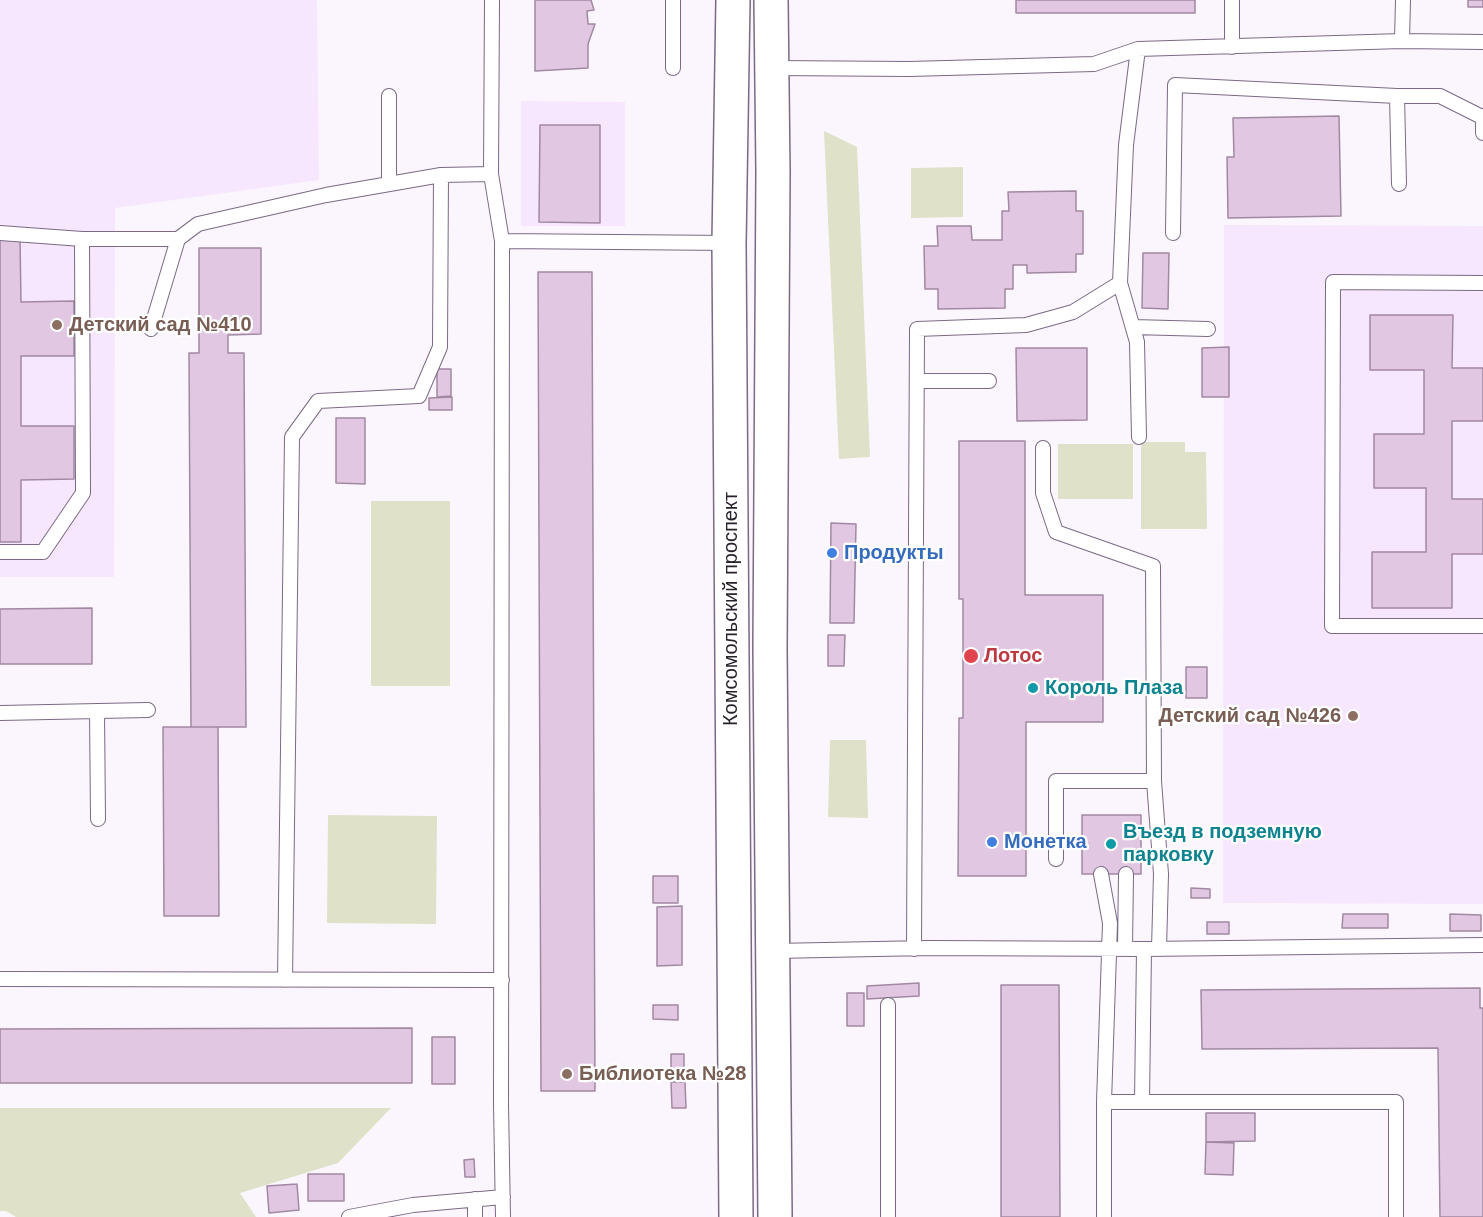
<!DOCTYPE html>
<html>
<head>
<meta charset="utf-8">
<style>
  body { margin:0 }
  canvas { display:block; background:#fbf6fd }
</style>
</head>
<body>
<canvas width="1483" height="1217"></canvas>
<script>
const ctx = document.querySelector('canvas').getContext('2d');
ctx.lineJoin = 'round';
function paint(path, color) {
  ctx.fillStyle = color;
  ctx.fill(path, 'evenodd');
}
function poly(rows) {
  const path = new Path2D();
  for (const r of rows) {
    path.moveTo(r[0], r[1]);
    for (let i = 2; i < r.length; i += 2) path.lineTo(r[i], r[i + 1]);
  }
  return path;
}
function trace(path, color, width, dash) {
  ctx.strokeStyle = color;
  ctx.lineWidth = width;
  ctx.lineCap = dash ? 'butt' : 'round';
  ctx.setLineDash(dash || []);
  ctx.stroke(path);
}
function write(font, color, halo, rows, align = 'center') {
  ctx.font = font + ' Helvetica,sans-serif';
  ctx.lineWidth = 4.5;
  ctx.setLineDash([]);
  ctx.textBaseline = 'middle';
  ctx.strokeStyle = halo;
  ctx.fillStyle = color;
  for (const [text, x, y, turn = 0] of rows) {
    ctx.save();
    ctx.translate(x, y);
    ctx.rotate((+turn || 0) * Math.PI / 180);
    ctx.textAlign = isNaN(turn) ? turn : align;
    if (halo) ctx.strokeText(text, 0, 0);
    ctx.fillText(text, 0, 0);
    ctx.restore();
  }
}
const built = poly([
  [0,0,317,0,319,180,115,208,114,577,0,577],
  [521,101,625,102,625,226,521,226],
  [1224,225,1483,226,1483,904,1223,903]
]);
const green = poly([
  [824,131,857,147,870,457,839,459],
  [963,167,963,217,911,218,911,168],
  [1141,442,1185,442,1185,452,1206,452,1207,529,1141,529],
  [1058,444,1133,444,1133,499,1058,499],
  [371,501,450,501,450,686,371,686],
  [830,740,866,740,868,818,828,817],
  [328,815,437,816,436,924,327,923],
  [0,1108,391,1108,338,1163,240,1193,256,1217,16,1217,6,1211,0,1211]
]);
const building = poly([
  [535,0,591,0,594,10,587,11,588,24,595,24,588,44,588,68,535,71,535,0],
  [1016,0,1195,0,1195,13,1016,13,1016,0],
  [1468,0,1483,0,1483,7,1468,7,1468,0],
  [1339,116,1341,216,1228,218,1227,157,1234,157,1233,118,1339,116],
  [540,125,600,125,600,223,539,222,540,125],
  [1076,191,1076,211,1083,211,1083,254,1076,254,1076,272,1027,273,1027,265,1013,265,1013,289,1005,289,1005,308,938,309,938,289,925,289,924,246,938,246,937,226,971,226,972,240,1002,240,1002,211,1009,211,1008,192,1076,191],
  [0,240,20,240,21,302,74,301,74,356,21,356,21,426,74,426,74,479,21,480,21,542,0,542,0,240],
  [199,248,261,248,261,334,228,335,228,353,244,353,246,727,191,727,189,353,199,353,199,248],
  [1143,253,1169,253,1168,309,1142,308,1143,253],
  [538,272,592,272,595,1091,541,1091,538,272],
  [1370,315,1453,315,1452,368,1483,368,1483,421,1452,421,1452,499,1483,499,1483,554,1452,554,1452,608,1372,608,1372,552,1426,552,1426,488,1374,488,1374,434,1424,434,1424,370,1370,370,1370,315],
  [1229,347,1229,397,1202,397,1202,348,1229,347],
  [1016,348,1087,348,1087,420,1017,421,1016,348],
  [437,369,451,369,451,396,437,397,437,369],
  [452,397,452,410,429,410,429,398,452,397],
  [336,418,365,418,365,484,336,483,336,418],
  [959,441,1025,441,1025,595,1103,595,1103,722,1026,722,1026,876,958,876,959,718,963,718,963,599,959,599,959,441],
  [831,523,856,524,854,623,830,623,831,523],
  [92,608,92,664,0,664,0,609,92,608],
  [828,635,845,635,844,666,828,666,828,635],
  [1186,667,1207,667,1207,698,1186,698,1186,667],
  [163,727,218,727,219,916,164,916,163,727],
  [1082,815,1141,815,1141,874,1082,874,1082,815],
  [653,876,678,876,678,903,653,903,653,876],
  [1191,888,1210,889,1210,898,1191,898,1191,888],
  [682,906,682,965,657,966,657,907,682,906],
  [1343,914,1388,914,1388,928,1342,928,1343,914],
  [1450,914,1481,915,1481,931,1450,931,1450,914],
  [1207,922,1229,922,1229,934,1207,934,1207,922],
  [919,983,919,996,867,999,867,986,919,983],
  [1001,985,1059,985,1060,1217,1001,1217,1001,985],
  [1480,988,1480,1008,1483,1008,1483,1217,1440,1217,1438,1048,1202,1049,1201,990,1480,988],
  [847,993,864,993,864,1026,847,1026,847,993],
  [653,1005,678,1005,678,1020,653,1019,653,1005],
  [412,1028,412,1083,0,1083,0,1029,412,1028],
  [432,1037,455,1037,455,1084,432,1084,432,1037],
  [671,1054,684,1054,684,1081,671,1081,671,1054],
  [671,1082,685,1082,686,1108,672,1108,671,1082],
  [1206,1113,1255,1113,1255,1141,1206,1142,1206,1113],
  [1206,1142,1234,1143,1233,1175,1205,1174,1206,1142],
  [474,1159,475,1177,465,1177,464,1160,474,1159],
  [308,1174,344,1174,344,1201,308,1201,308,1174],
  [297,1184,299,1210,269,1213,267,1186,297,1184]
]);
const lane = poly([
  [492,0,491,174,502,241,501,1104,503,1217],
  [1232,0,1232,47],
  [1402,41,1403,0],
  [673,68,673,0],
  [772,68,909,69,1094,64,1138,49,1402,41,1483,42],
  [1397,96,1399,184],
  [1483,116,1483,133],
  [389,184,389,96],
  [0,233,82,239,178,239],
  [1173,233,1175,85,1397,96,1440,96,1482,117],
  [502,241,729,243],
  [1120,283,1137,342,1139,437],
  [1483,283,1333,282,1332,626,1483,626],
  [1133,327,1208,329],
  [151,329,178,239,198,224,326,195,441,175,491,174],
  [917,381,989,381],
  [1043,448,1043,493,1056,532,1153,566,1154,781,1161,874,1159,949],
  [0,552,43,552,83,493,82,239],
  [97,711,98,819],
  [0,713,148,710],
  [1056,859,1056,781,1154,781],
  [1101,874,1110,923,1104,1102,1104,1217],
  [914,949,917,329,1026,325,1073,312,1120,283,1126,145,1138,49],
  [1125,949,1126,874],
  [773,951,928,948,1144,949,1483,945],
  [0,979,502,980],
  [285,980,292,437,318,401,419,396,440,347,441,175],
  [888,1005,888,1217],
  [1104,1102,1396,1102,1396,1217],
  [1142,1102,1144,949],
  [475,1199,475,1217],
  [349,1217,413,1205,503,1197]
]);
const secondary = poly([
  [733,0,729,243,736,1217],
  [771,0,773,172,770,647,775,1217]
]);
const markers = [
  [57,325,6,"#8d6e63"],
  [832,553,6,"#3f7fe0"],
  [971,656,8,"#e0444e"],
  [1033,688,6,"#0f9aa8"],
  [1353,716,6,"#8d6e63"],
  [992,842,6,"#3f7fe0"],
  [1111,844,6,"#0f9aa8"],
  [567,1074,6,"#8d6e63"]
];
const educationNames = [
  ["Детский сад №410",69,325],
  ["Детский сад №426",1341,716,"right"],
  ["Библиотека №28",579,1074]
];
const shopNames = [
  ["Продукты",844,553],
  ["Монетка",1004,842]
];
const streetNames = [
  ["Комсомольский проспект",731,609,-90]
];
const healthNames = [
  ["Лотос",984,656]
];
const cultureNames = [
  ["Король Плаза",1045,688],
  ["Въезд в подземную",1123,832],
  ["парковку",1123,855]
];
paint(built, '#f6e7fe');
paint(green, '#dfe1c8');
paint(building, '#e2c7e2');
trace(building, '#a288a2', 1.5);
trace(lane, '#7b6985', 16);
trace(secondary, '#7b6985', 36);
trace(lane, '#fff', 14);
trace(secondary, '#fff', 33);
for (const [x, y, r, color] of markers) {
  const dot = new Path2D();
  dot.arc(x, y, r, 0, 2 * Math.PI);
  ctx.fillStyle = color;
  ctx.fill(dot);
  trace(dot, '#fff', 2);
}
write('bold 20px', '#785e54', '#fff', educationNames, 'left');
write('bold 20px', '#366cbe', '#fff', shopNames, 'left');
write('20px', '#28212c', '#fff', streetNames);
write('bold 20px', '#be3a42', '#fff', healthNames, 'left');
write('bold 20px', '#0d838f', '#fff', cultureNames, 'left');
</script>
</body>
</html>
